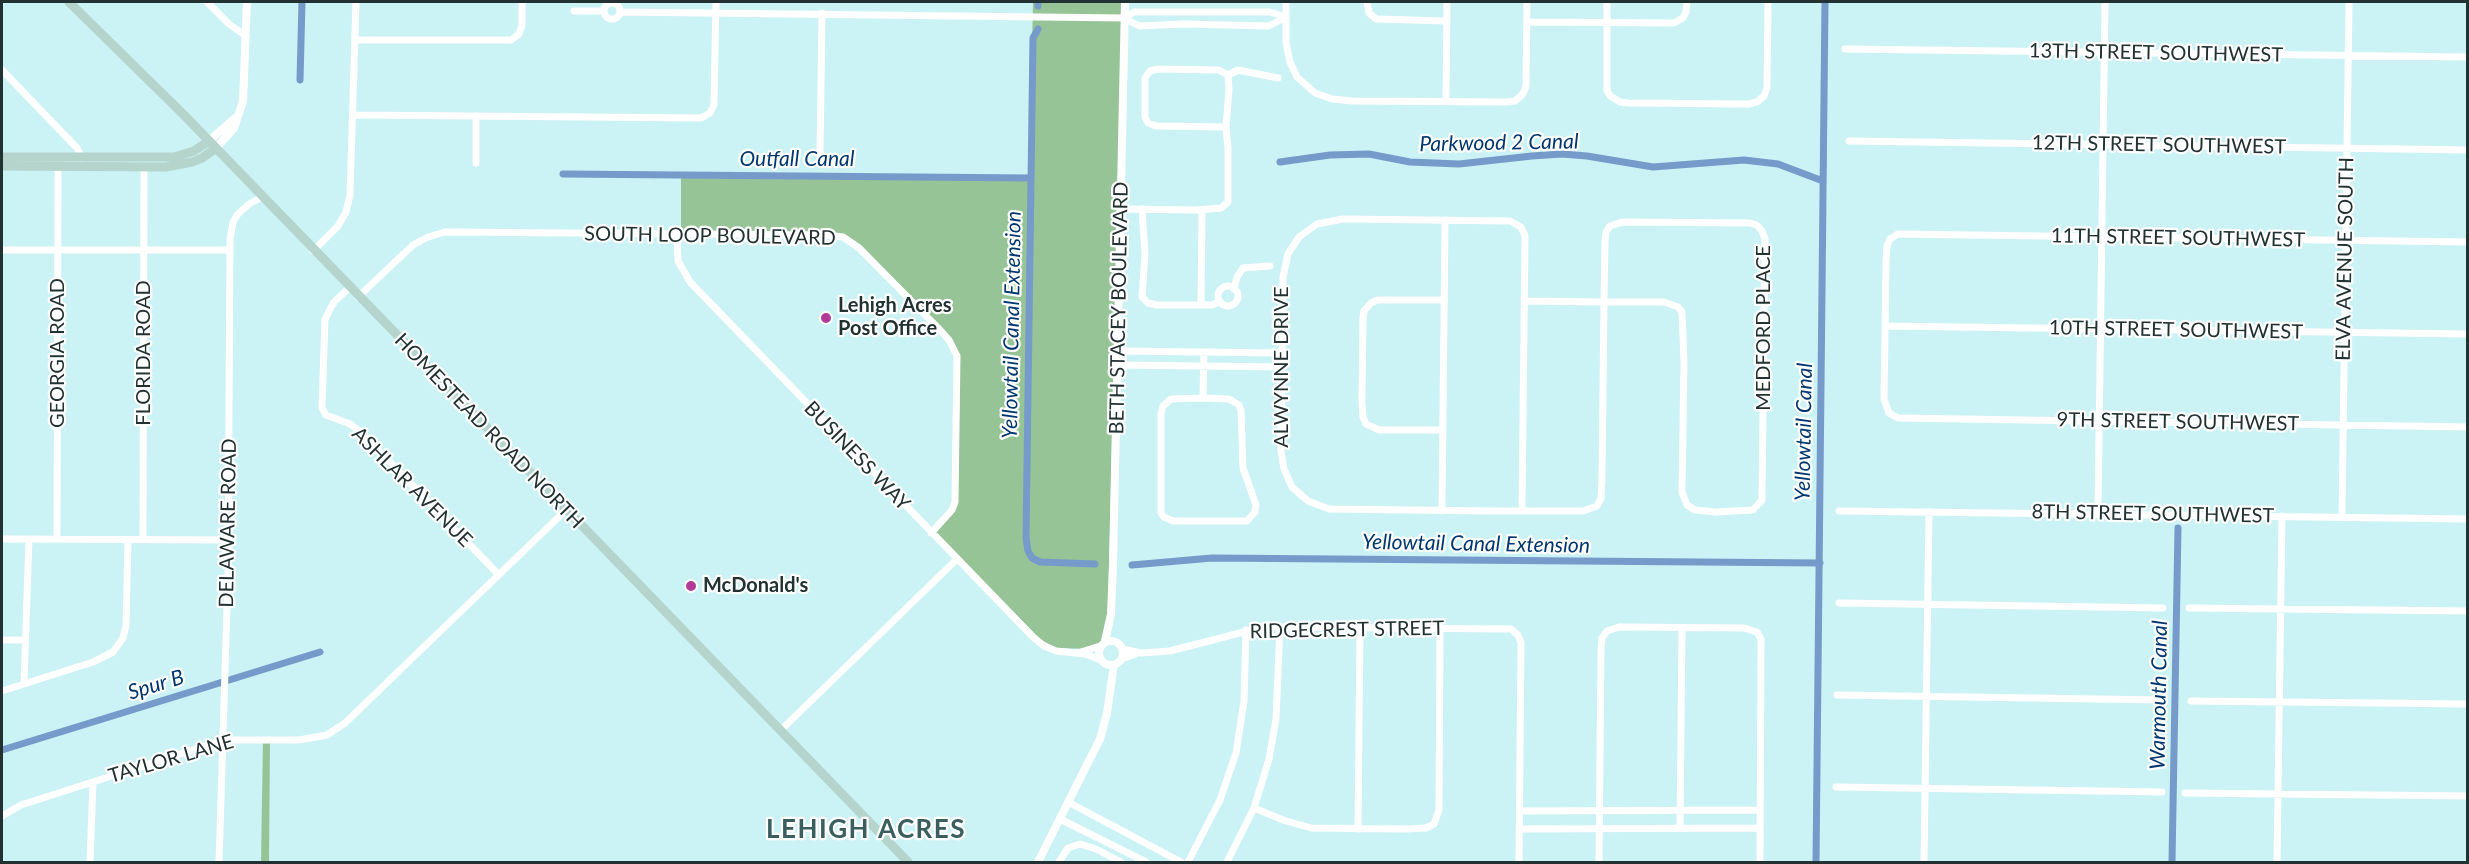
<!DOCTYPE html>
<html>
<head>
<meta charset="utf-8">
<style>
  body { margin:0 }
  #map { position:relative; width:2469px; height:864px; overflow:hidden; background:#cbf2f4; font-family:Lato,sans-serif }
  canvas { display:block }
  .frame { position:absolute; inset:0; border:3px solid #223132; pointer-events:none }
</style>
</head>
<body>
<div id="map">
<canvas width="2469" height="864"></canvas>
<div class="frame"></div>
</div>
<script>
const ctx = document.querySelector('canvas').getContext('2d');
ctx.lineJoin = 'round';
function paint(path, color) {
  ctx.fillStyle = color;
  ctx.fill(path, 'evenodd');
}
function poly(rows) {
  const path = new Path2D();
  for (const r of rows) {
    if (r.length === 3) {
      path.moveTo(r[0] + r[2], r[1]);
      path.arc(r[0], r[1], r[2], 0, 2 * Math.PI);
      continue;
    }
    path.moveTo(r[0], r[1]);
    for (let i = 2; i < r.length; i += 2) path.lineTo(r[i], r[i + 1]);
  }
  return path;
}
function trace(path, color, width, dash) {
  ctx.strokeStyle = color;
  ctx.lineWidth = width;
  ctx.lineCap = dash ? 'butt' : 'round';
  ctx.setLineDash(dash || []);
  ctx.stroke(path);
}
function write(font, color, halo, rows, align = 'center') {
  ctx.font = font + ' Lato,sans-serif';
  ctx.lineWidth = 4.5;
  ctx.setLineDash([]);
  ctx.textBaseline = 'middle';
  ctx.strokeStyle = halo;
  ctx.fillStyle = color;
  for (const [text, x, y, turn = 0] of rows) {
    ctx.save();
    ctx.translate(x, y);
    ctx.rotate((+turn || 0) * Math.PI / 180);
    ctx.textAlign = isNaN(turn) ? turn : align;
    if (halo) ctx.strokeText(text, 0, 0);
    ctx.fillText(text, 0, 0);
    ctx.restore();
  }
}
const forest = poly([
  [1033,2,1122,2,1108,611,1101,640,1096,649,1057,648,1041,640,936,533,954,512,958,494,960,355,951,338,861,245,844,234,681,230,681,177,1029,180],
  [263,739,270,740,269,862,261,862]
]);
const canal = poly([
  [1038,2,1038,6],
  [1038,29,1033,38,1026,538,1028,551,1032,558,1040,562,1095,564],
  [300,80,302,2],
  [1280,162,1330,155,1369,154,1410,162,1459,164,1532,156,1562,154,1587,156,1653,167,1744,160,1778,164,1823,181],
  [563,174,1031,178],
  [1132,565,1212,558,1820,563],
  [2,750,320,652],
  [1816,862,1825,2],
  [2172,862,2178,528]
]);
const minor = poly([
  [207,2,229,24,246,36],
  [1286,2,1286,43,1290,62,1297,77,1315,93,1332,99,1353,101,1507,102,1515,101,1523,94,1526,86,1527,2],
  [1367,2,1369,13,1376,19,1446,21],
  [1607,2,1607,90,1610,96,1620,102,1628,103,1748,104,1757,102,1764,96,1767,88,1768,2],
  [612,11,8],
  [574,11,604,11],
  [620,12,1124,18,1139,26,1183,24,1269,26,1286,17],
  [1124,18,1134,12,1270,12,1286,17],
  [1527,22,1674,23,1683,18,1686,12,1687,2],
  [355,40,511,40,519,34,522,25,522,2],
  [1845,49,2468,57],
  [2,70,77,148,82,158],
  [1228,75,1238,70,1278,78],
  [1446,101,1447,2],
  [353,115,701,118,710,113,714,105,716,2],
  [1849,141,2468,150],
  [820,152,822,13],
  [476,163,476,116],
  [1121,209,1196,210,1221,208,1228,202,1228,149,1226,127,1229,90,1228,75,1219,70,1158,69,1150,71,1145,78,1145,117,1148,123,1156,126,1226,127],
  [1142,209,1145,254,1142,297,1148,303,1157,305,1212,305,1219,302],
  [677,233,678,261,690,282,1033,637,1044,646,1056,651,1085,654,1101,660],
  [2468,242,1898,234,1890,239,1887,246,1886,261,1884,399,1889,413,1898,418,2468,427],
  [2,250,230,250],
  [313,251,338,226,346,212,350,195,356,2],
  [1228,296,10],
  [349,288,334,302,325,319,322,408,326,415,350,424,362,433,498,574],
  [1234,289,1237,277,1243,268,1270,266],
  [358,297,413,245,428,237,445,232,827,235,843,237,859,248,941,331,949,340,957,356,955,502,952,510,931,533],
  [1201,305,1202,210],
  [1885,326,2468,334],
  [1118,351,1282,353],
  [1118,365,1282,367],
  [1203,398,1171,399,1163,406,1161,414,1161,513,1164,517,1173,521,1247,521,1255,512,1256,505,1243,468,1241,410,1239,405,1229,399,1203,398,1204,352],
  [1442,430,1379,430,1366,424,1363,417,1362,402,1363,318,1364,311,1371,303,1377,300,1443,300],
  [1442,511,1445,220],
  [1522,511,1525,236,1521,227,1510,221,1343,219,1317,224,1299,237,1288,254,1283,277,1281,451,1284,469,1292,487,1308,501,1329,509,1492,511,1583,511,1597,506,1601,498,1602,479,1604,302,1605,241,1606,232,1610,226,1622,222,1750,223,1757,225,1762,231,1765,239,1762,500,1753,510,1716,512,1695,510,1687,505,1682,492,1684,362,1682,312,1678,307,1664,302,1604,302,1524,301],
  [1839,511,2468,519],
  [2098,513,2105,2],
  [2342,517,2349,2],
  [2,539,229,540],
  [57,539,58,167],
  [143,539,144,167],
  [1839,603,2163,608],
  [2189,608,2468,611],
  [2,640,25,640],
  [1123,649,1141,653,1170,651,1263,627,1511,629,1518,635,1521,643,1519,862],
  [1081,652,1100,646],
  [1122,659,1135,654],
  [24,683,29,539],
  [2,691,93,662,113,652,123,638,126,626,128,540],
  [1837,695,2162,700],
  [2191,701,2468,704],
  [780,731,957,559],
  [1836,787,2162,792],
  [2185,793,2468,796],
  [1068,802,1181,862],
  [1254,808,1283,820,1311,828,1406,829,1426,828,1434,824,1439,810,1440,627],
  [1519,811,1760,810],
  [2,816,21,805,224,740,299,740,327,735,345,723,566,510],
  [1060,819,1146,862],
  [1680,828,1682,628],
  [1358,829,1360,627],
  [1519,829,1759,828],
  [90,862,93,782],
  [219,862,228,576,230,239,233,222,238,214,249,204,262,197],
  [1059,862,1068,848,1080,844,1096,849,1121,862],
  [1188,862,1220,800,1236,753,1244,701,1246,630],
  [1227,862,1254,808,1269,759,1276,719,1280,627],
  [1599,862,1601,650,1602,638,1607,631,1619,627,1744,628,1757,632,1761,639,1760,862],
  [1924,862,1929,512],
  [2277,862,2282,516]
]);
const tertiary = poly([
  [209,141,235,118],
  [216,148,234,128,243,101,247,2],
  [1111,653,12],
  [1105,642,1111,614,1113,565,1125,2],
  [1038,862,1100,739,1107,713,1114,665]
]);
const secondary = poly([
  [69,2,183,114,908,862],
  [2,157,174,157,194,151,209,141],
  [2,166,166,167,192,162,202,158,216,148]
]);
const markers = [
  [826,318,6,"#b03c96"],
  [691,586,6,"#b03c96"]
];
const streetNames = [
  ["13TH STREET SOUTHWEST",2156,53,1],
  ["12TH STREET SOUTHWEST",2159,145,1],
  ["SOUTH LOOP BOULEVARD",710,236,1],
  ["11TH STREET SOUTHWEST",2178,238,1],
  ["ELVA AVENUE SOUTH",2345,259,-89],
  ["BETH STACEY BOULEVARD",1119,308,-89],
  ["MEDFORD PLACE",1764,328,-90],
  ["10TH STREET SOUTHWEST",2176,330,1],
  ["GEORGIA ROAD",58,353,-90],
  ["FLORIDA ROAD",144,353,-90],
  ["ALWYNNE DRIVE",1282,367,-90],
  ["9TH STREET SOUTHWEST",2178,422,1],
  ["HOMESTEAD ROAD NORTH",489,431,46],
  ["BUSINESS WAY",857,456,46],
  ["ASHLAR AVENUE",412,487,45],
  ["8TH STREET SOUTHWEST",2153,514,1],
  ["DELAWARE ROAD",228,523,-89],
  ["RIDGECREST STREET",1347,630,-1],
  ["TAYLOR LANE",171,759,-16]
];
const poiNames = [
  ["Lehigh Acres",838,306],
  ["Post Office",838,329],
  ["McDonald's",703,586]
];
const waterNames = [
  ["Parkwood 2 Canal",1499,143,-1],
  ["Outfall Canal",797,159],
  ["Yellowtail Canal Extension",1012,325,-89],
  ["Yellowtail Canal",1804,432,-89],
  ["Yellowtail Canal Extension",1476,544,1],
  ["Spur B",156,685,-17],
  ["Warmouth Canal",2159,695,-89]
];
const districtNames = [
  ["LEHIGH ACRES",866,830]
];
paint(forest, '#96c496');
trace(canal, '#769aca', 7);
trace(minor, '#fff', 7);
trace(tertiary, '#fff', 8);
trace(secondary, '#b5d4cc', 9);
for (const [x, y, r, color] of markers) {
  const dot = new Path2D();
  dot.arc(x, y, r, 0, 2 * Math.PI);
  ctx.fillStyle = color;
  ctx.fill(dot);
  trace(dot, '#fff', 2);
}
write('20px', '#223132', '#fff', streetNames);
write('bold 20px', '#223132', '#fff', poiNames, 'left');
write('italic 21px', '#013770', '#fff', waterNames);
ctx.letterSpacing = '1.5px';
write('bold 26px', '#3b5e5f', '#fff', districtNames);
ctx.letterSpacing = '0px';
</script>
</body>
</html>
